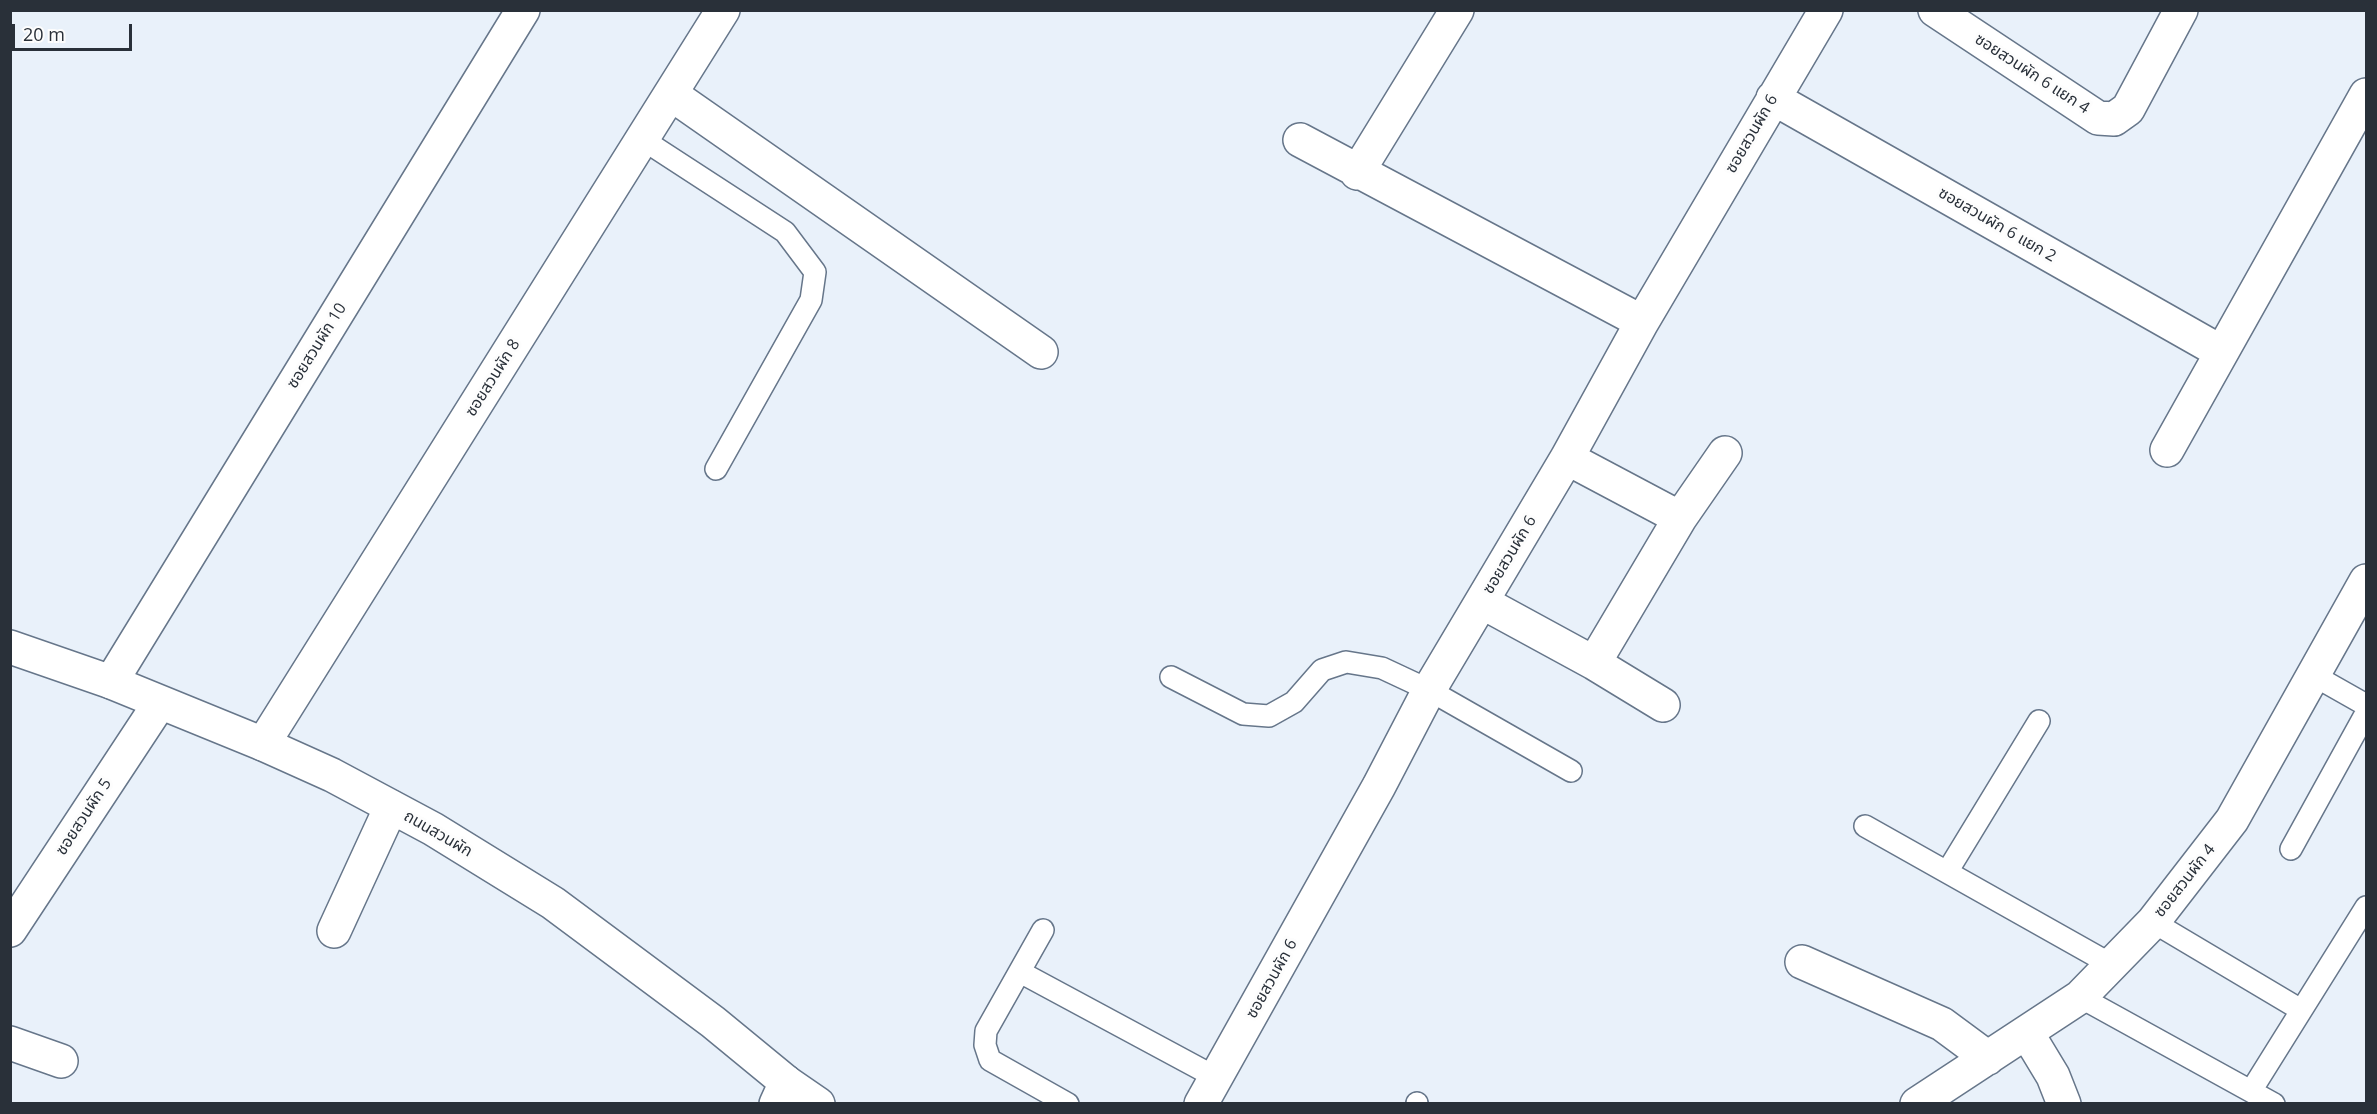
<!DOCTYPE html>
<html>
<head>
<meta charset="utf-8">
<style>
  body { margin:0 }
  #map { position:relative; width:2377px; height:1114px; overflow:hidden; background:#e9f1fa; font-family:"Open Sans",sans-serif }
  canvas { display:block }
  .frame { position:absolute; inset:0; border:12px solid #293039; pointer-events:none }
  .scale { position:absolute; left:12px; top:24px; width:120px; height:27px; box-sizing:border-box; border:3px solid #293039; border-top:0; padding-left:8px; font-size:18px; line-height:21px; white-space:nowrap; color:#293039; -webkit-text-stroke:4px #fdfdfd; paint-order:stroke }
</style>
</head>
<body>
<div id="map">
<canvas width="2377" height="1114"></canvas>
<div class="frame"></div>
<div class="scale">20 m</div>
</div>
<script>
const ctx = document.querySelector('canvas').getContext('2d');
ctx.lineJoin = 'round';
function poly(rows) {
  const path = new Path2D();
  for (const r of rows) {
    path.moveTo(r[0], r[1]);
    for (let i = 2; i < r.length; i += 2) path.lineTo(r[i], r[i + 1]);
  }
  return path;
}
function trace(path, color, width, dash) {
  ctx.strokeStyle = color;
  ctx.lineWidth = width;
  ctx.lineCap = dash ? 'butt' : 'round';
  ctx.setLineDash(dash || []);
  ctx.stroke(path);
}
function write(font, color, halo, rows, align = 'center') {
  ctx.font = font + ' "Open Sans","Noto Sans Thai",sans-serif';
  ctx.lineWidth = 6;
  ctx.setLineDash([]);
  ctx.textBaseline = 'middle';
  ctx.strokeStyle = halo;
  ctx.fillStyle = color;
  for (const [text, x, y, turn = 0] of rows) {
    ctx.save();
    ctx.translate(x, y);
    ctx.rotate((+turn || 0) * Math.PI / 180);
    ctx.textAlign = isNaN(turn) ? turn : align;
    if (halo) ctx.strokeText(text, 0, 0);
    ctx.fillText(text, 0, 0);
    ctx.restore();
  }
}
const lane = poly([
  [642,139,785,232,815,272,811,300,716,469],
  [2313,675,2366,705],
  [1171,677,1243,714,1269,716,1294,702,1322,670,1346,662,1382,668,1429,690,1571,771],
  [1865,826,2112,965],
  [2291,849,2366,713],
  [1947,872,2039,721],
  [2153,922,2301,1010],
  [1043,930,986,1031,985,1045,990,1060,1068,1104],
  [1020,972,1217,1078],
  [2080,997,2274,1104],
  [2251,1091,2366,907],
  [1417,1103,1417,1104]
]);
const street = poly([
  [1935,10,2098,118,2114,119,2128,109,2181,10],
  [671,94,1041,352],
  [1773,98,2221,352],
  [1300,140,1642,322],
  [1357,173,1457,10],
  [2167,450,2366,95],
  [1567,458,1680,518],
  [1482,602,1594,663,1663,705],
  [1594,663,1680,518,1725,453],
  [111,682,523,10],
  [263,744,723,10],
  [10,930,159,704],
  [334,931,391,807],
  [1802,962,1942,1024,1988,1058],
  [2027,1033,2053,1076,2064,1104],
  [10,1043,61,1061],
  [776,1104,786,1082],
  [1201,1104,1379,786,1429,690,1567,458,1642,322,1826,10],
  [1917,1104,2080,997,2153,922,2232,820,2366,581]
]);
const secondary = poly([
  [10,647,111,682,263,744,332,775,433,829,553,903,713,1022,786,1082,818,1104]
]);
const streetNames = [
  ["ซอยสวนผัก 6 แยก 4",2032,74,33],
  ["ซอยสวนผัก 6",1752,134,-60],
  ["ซอยสวนผัก 6 แยก 2",1997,225,30],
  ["ซอยสวนผัก 10",317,346,-58],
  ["ซอยสวนผัก 8",493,378,-58],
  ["ซอยสวนผัก 6",1510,555,-59],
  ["ซอยสวนผัก 5",84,817,-57],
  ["ถนนสวนผัก",438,834,30],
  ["ซอยสวนผัก 4",2185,881,-52],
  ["ซอยสวนผัก 6",1272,979,-61]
];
trace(lane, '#66768a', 24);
trace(street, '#66768a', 36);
trace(secondary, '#66768a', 36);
trace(lane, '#fff', 21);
trace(street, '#fff', 33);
trace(secondary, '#fff', 33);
write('16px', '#293039', '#fdfdfd', streetNames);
</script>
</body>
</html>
